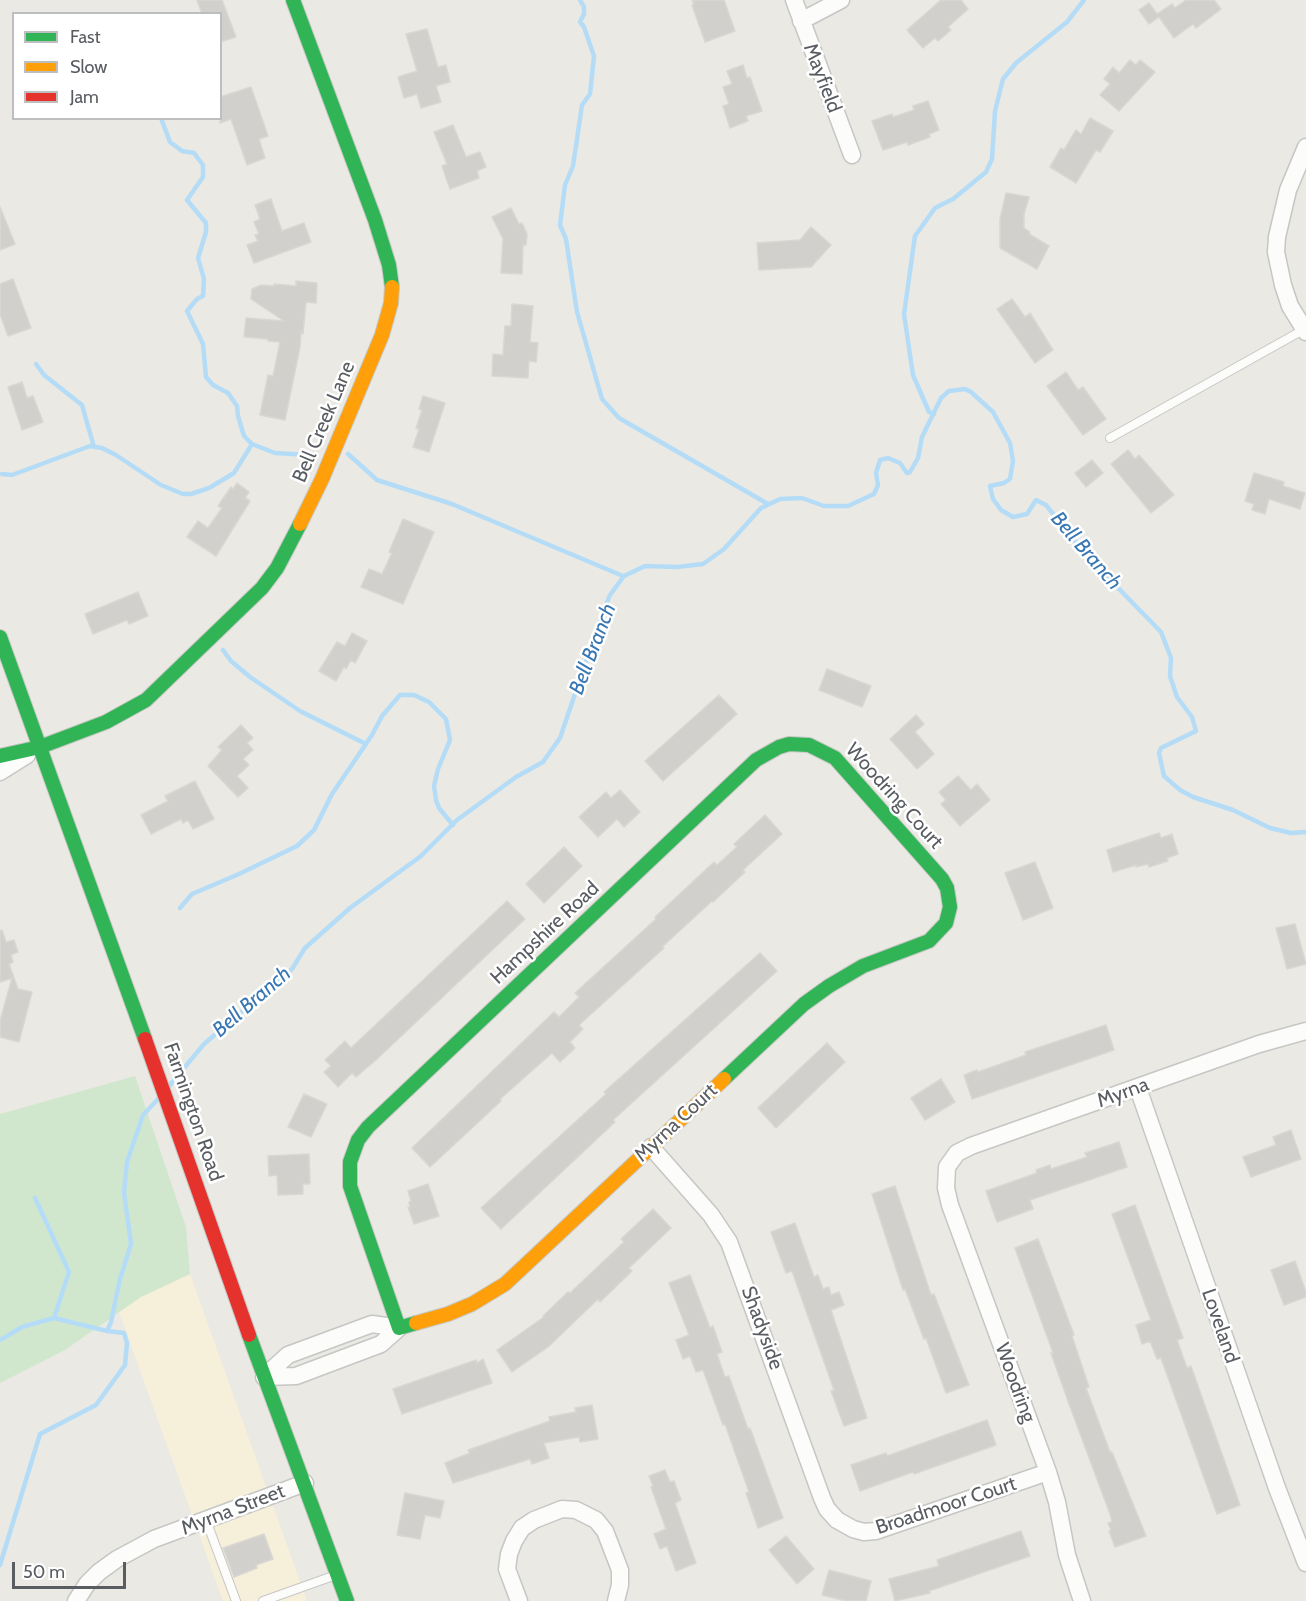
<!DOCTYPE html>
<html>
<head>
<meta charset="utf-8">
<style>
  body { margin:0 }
  #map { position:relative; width:1306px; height:1601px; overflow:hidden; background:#eae9e3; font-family:Cabin,sans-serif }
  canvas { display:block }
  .legend { position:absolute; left:12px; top:12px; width:210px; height:108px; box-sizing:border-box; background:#fff; border:2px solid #bdbec0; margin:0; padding:8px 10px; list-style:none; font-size:18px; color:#595d62 }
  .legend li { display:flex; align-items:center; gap:12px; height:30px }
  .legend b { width:30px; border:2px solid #bdbec0 }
  .scale { position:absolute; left:12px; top:1562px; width:114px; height:27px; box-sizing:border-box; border:3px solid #595d62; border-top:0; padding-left:8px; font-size:18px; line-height:21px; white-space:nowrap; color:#595d62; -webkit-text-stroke:4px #fff; paint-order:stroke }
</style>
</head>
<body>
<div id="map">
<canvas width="1306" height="1601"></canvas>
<ul class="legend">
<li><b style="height:8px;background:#30b455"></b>Fast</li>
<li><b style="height:8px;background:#ff9f0a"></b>Slow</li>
<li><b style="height:8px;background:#e5322d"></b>Jam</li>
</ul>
<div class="scale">50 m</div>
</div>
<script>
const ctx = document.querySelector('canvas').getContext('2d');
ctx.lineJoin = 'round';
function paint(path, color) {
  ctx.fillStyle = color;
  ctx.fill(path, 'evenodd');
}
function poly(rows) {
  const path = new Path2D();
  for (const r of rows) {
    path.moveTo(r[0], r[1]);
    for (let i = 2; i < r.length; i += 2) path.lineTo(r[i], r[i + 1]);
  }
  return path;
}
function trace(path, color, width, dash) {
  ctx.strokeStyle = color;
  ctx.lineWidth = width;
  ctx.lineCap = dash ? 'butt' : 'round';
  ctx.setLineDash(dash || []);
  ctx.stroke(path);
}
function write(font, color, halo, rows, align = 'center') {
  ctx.font = font + ' Cabin,sans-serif';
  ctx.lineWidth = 5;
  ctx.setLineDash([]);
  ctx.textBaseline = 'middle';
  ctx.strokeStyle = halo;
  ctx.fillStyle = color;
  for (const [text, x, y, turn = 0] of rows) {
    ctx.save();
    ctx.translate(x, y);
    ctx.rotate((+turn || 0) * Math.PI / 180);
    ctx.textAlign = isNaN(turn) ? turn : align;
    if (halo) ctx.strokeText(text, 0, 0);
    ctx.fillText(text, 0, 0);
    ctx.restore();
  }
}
const commercial = poly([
  [190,1274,307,1601,223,1601,119,1312,141,1297]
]);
const green = poly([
  [135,1076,186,1227,190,1274,141,1297,65,1350,0,1383,0,1114]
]);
const stream = poly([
  [580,0,584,7,584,14,580,22,584,27,594,56,590,94,582,105,573,166,565,185,560,225,566,239,577,312,602,399,619,418,768,504],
  [161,118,170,142,182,151,194,153,203,165,203,177,187,200,206,223,206,232,198,258,204,279,203,296,197,299,187,311,203,344,206,377,213,385,228,393,237,406,238,416,244,436,252,444,275,453,309,455],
  [36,364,44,375,82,405,94,447],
  [934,414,929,412,913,375,904,314,915,236,935,208,953,199,986,172,992,159,995,111,1003,79,1016,63,1067,22,1084,0],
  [348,454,377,480,452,504,623,576],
  [2,474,12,475,90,446,102,448,116,455,161,485,183,494,191,494,209,488,234,473,252,444],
  [223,650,231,661,250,677,300,711,366,744],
  [180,908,192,894,239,874,297,846,314,830,332,794,372,735,382,716,400,695,414,695,429,702,446,719,450,740,438,769,434,786,436,800,439,808,453,825],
  [170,1085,204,1044,292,969,305,948,350,908,421,856,457,820,516,777,543,762,560,738,603,612,610,595,624,576,645,566,677,567,703,564,724,549,761,508,780,499,802,498,824,506,848,506,874,494,878,485,876,473,880,460,888,458,900,463,907,473,910,472,918,458,922,437,941,398,949,391,965,389,971,392,993,412,1010,443,1013,461,1010,479,1004,483,990,486,993,499,1001,510,1013,517,1027,514,1036,500,1046,505,1085,554,1161,632,1171,658,1170,676,1177,697,1192,717,1196,731,1161,748,1159,753,1164,776,1180,790,1193,797,1233,810,1270,828,1291,833,1306,832],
  [35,1198,69,1272,54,1318],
  [107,1331,111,1322,120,1279,131,1244,124,1192,127,1162,143,1115,159,1098],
  [0,1340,22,1327,54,1318,107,1331,124,1333,127,1343,125,1365,96,1405,40,1434,0,1565]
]);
const building = poly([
  [197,0,222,0,236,37,220,42,220,14,202,14,197,0],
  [692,0,724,0,735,31,705,42,692,5,694,4,692,0],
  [941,0,961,0,968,9,948,27,951,30,938,41,935,38,923,48,907,30,941,0],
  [1186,0,1214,0,1221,9,1196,28,1193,24,1174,38,1159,17,1149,24,1139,10,1149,3,1157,14,1172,4,1175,8,1186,0],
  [427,29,438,67,446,65,450,82,436,86,441,102,421,108,417,94,404,98,398,77,417,71,406,34,427,29],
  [1130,60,1136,65,1140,60,1155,72,1119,111,1100,95,1110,84,1104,79,1113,67,1119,73,1130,60],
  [743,65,747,78,750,77,762,111,746,116,748,121,730,128,723,106,729,104,723,87,732,84,727,71,743,65],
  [251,87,268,136,259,139,265,158,247,165,231,119,220,123,220,97,251,87],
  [928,101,939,130,929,134,930,137,908,145,907,142,883,150,872,121,892,114,893,117,914,110,913,106,928,101],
  [1090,118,1113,131,1100,152,1096,150,1076,183,1050,167,1061,148,1064,150,1076,130,1081,134,1090,118],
  [453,125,466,157,480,152,486,167,477,171,479,178,450,189,442,166,447,164,434,132,453,125],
  [1006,193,1029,197,1024,214,1024,228,1030,232,1029,234,1049,246,1037,269,1000,248,1000,219,1006,193],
  [271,199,282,231,304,223,311,242,254,263,247,245,258,241,255,235,259,234,254,222,260,219,255,205,271,199],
  [0,207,15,244,0,250,0,207],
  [511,208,519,224,522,223,527,234,526,245,523,245,522,274,501,273,503,239,492,217,511,208],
  [811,227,831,245,811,267,759,270,757,243,800,240,811,227],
  [13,279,31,328,8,336,0,314,0,284,13,279],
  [296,281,317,283,316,303,306,302,303,334,301,332,300,347,285,420,260,415,268,375,273,376,280,342,268,341,268,339,244,337,246,318,284,321,251,299,252,289,261,285,274,286,274,284,296,286,296,281],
  [1012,299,1025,317,1030,313,1053,350,1035,363,997,309,1012,299],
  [512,304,533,306,530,342,538,343,536,362,529,361,528,378,492,376,493,354,503,355,505,326,511,326,512,304],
  [1066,372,1078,390,1083,387,1106,419,1083,435,1047,386,1066,372],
  [22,382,27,398,33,396,43,422,22,430,8,387,22,382],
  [423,396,445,403,429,452,413,447,419,429,416,428,422,410,419,409,423,396],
  [1128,450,1135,459,1139,455,1174,495,1151,513,1111,464,1128,450],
  [1092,460,1103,473,1086,487,1075,473,1092,460],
  [1254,473,1284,482,1283,486,1305,493,1300,509,1269,499,1265,514,1252,510,1254,504,1245,501,1254,473],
  [237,483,249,492,245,498,250,501,216,556,187,537,198,521,208,528,222,508,218,506,231,487,233,489,237,483],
  [403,519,434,532,403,604,361,587,369,569,382,574,392,553,389,552,403,519],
  [138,592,148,616,129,624,127,620,93,634,85,614,138,592],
  [352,633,367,641,355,663,351,660,346,669,344,667,336,681,319,671,337,642,345,646,352,633],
  [827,669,871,686,862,707,819,690,827,669],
  [719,695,737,714,663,781,645,761,719,695],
  [916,715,924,724,915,732,934,754,917,769,890,739,916,715],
  [241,725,253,738,247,743,253,750,243,759,249,765,237,776,248,788,238,797,208,766,222,750,218,747,241,725],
  [958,776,971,790,977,784,990,800,960,826,941,804,946,800,939,792,958,776],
  [195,781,214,819,193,829,188,820,183,823,181,819,151,834,141,815,168,801,165,796,195,781],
  [620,790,640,812,624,827,617,819,598,837,579,817,606,792,611,798,620,790],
  [765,815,782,834,743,870,745,872,713,902,712,901,662,947,664,948,579,1025,583,1029,570,1042,575,1048,560,1062,552,1053,500,1099,501,1101,430,1167,412,1148,554,1012,559,1017,579,997,575,993,656,919,655,917,714,862,717,865,737,847,734,844,765,815],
  [1159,833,1161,838,1172,834,1178,854,1167,858,1168,861,1149,867,1148,864,1136,867,1136,865,1113,872,1107,850,1159,833],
  [564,847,582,866,544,903,526,884,564,847],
  [1035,862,1053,908,1023,920,1005,873,1035,862],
  [507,901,525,919,377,1059,356,1077,352,1073,338,1087,324,1072,331,1066,325,1060,345,1041,351,1048,507,901],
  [1295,924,1306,964,1287,969,1276,928,1295,924],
  [2,930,6,942,14,940,18,952,11,955,13,962,9,964,18,989,32,992,19,1042,0,1037,0,1021,12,978,0,982,0,931,2,930],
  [760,953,777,971,613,1120,615,1122,501,1229,481,1208,606,1094,604,1092,760,953],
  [1106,1025,1114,1050,972,1099,964,1075,977,1070,978,1072,1026,1055,1025,1052,1106,1025],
  [827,1043,845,1062,776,1128,758,1108,827,1043],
  [941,1079,955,1102,925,1120,911,1098,941,1079],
  [304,1094,327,1104,311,1137,288,1127,304,1094],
  [1291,1130,1301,1159,1251,1177,1243,1157,1276,1145,1273,1137,1291,1130],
  [1119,1142,1127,1167,1030,1200,1033,1209,997,1222,986,1191,1037,1173,1036,1170,1050,1165,1051,1169,1087,1157,1085,1153,1119,1142],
  [309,1154,310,1184,303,1184,303,1194,278,1195,277,1175,269,1176,268,1156,309,1154],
  [428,1184,439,1216,414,1224,408,1207,410,1207,409,1202,411,1201,408,1191,428,1184],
  [895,1186,931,1295,934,1294,969,1385,946,1393,926,1338,924,1339,905,1289,903,1290,872,1194,895,1186],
  [1135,1205,1183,1338,1177,1340,1187,1368,1191,1366,1240,1505,1217,1514,1161,1358,1157,1359,1150,1341,1142,1344,1136,1325,1151,1320,1112,1214,1135,1205],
  [653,1209,671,1228,629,1268,632,1271,600,1302,598,1299,548,1347,512,1372,497,1350,544,1317,543,1316,568,1292,570,1293,624,1242,621,1239,653,1209],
  [795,1223,814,1277,818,1275,823,1289,829,1287,831,1295,839,1292,844,1305,831,1310,867,1418,844,1426,831,1391,834,1390,792,1271,786,1273,771,1232,795,1223],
  [1038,1239,1074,1335,1072,1336,1089,1387,1086,1388,1110,1452,1112,1452,1146,1536,1115,1547,1109,1531,1111,1530,1108,1523,1112,1522,1110,1514,1069,1404,1051,1353,1053,1353,1015,1248,1038,1239],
  [1295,1261,1306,1292,1306,1297,1284,1305,1271,1270,1295,1261],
  [690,1275,710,1328,713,1326,722,1352,717,1354,725,1377,729,1376,748,1429,750,1428,783,1518,758,1528,746,1493,749,1492,725,1424,723,1425,703,1370,696,1372,690,1356,683,1359,676,1340,689,1335,669,1283,690,1275],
  [483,1359,492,1383,402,1414,393,1389,476,1360,477,1363,483,1359],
  [592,1405,598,1439,580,1442,579,1437,544,1443,549,1458,532,1464,530,1459,453,1483,445,1463,470,1453,468,1450,550,1421,549,1417,576,1412,575,1408,592,1405],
  [987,1420,996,1445,914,1474,913,1472,860,1491,851,1465,886,1453,887,1456,987,1420],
  [665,1470,670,1482,674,1481,681,1500,675,1503,696,1563,676,1571,667,1546,660,1549,654,1534,666,1529,651,1487,653,1486,649,1476,665,1470],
  [405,1493,444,1501,440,1518,425,1515,420,1539,397,1535,405,1493],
  [1021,1531,1030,1556,929,1591,930,1593,895,1601,889,1579,939,1566,937,1560,1021,1531],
  [264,1534,273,1559,256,1565,257,1568,234,1577,223,1548,264,1534],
  [786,1536,814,1569,797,1584,769,1550,786,1536],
  [829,1570,871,1581,866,1601,846,1601,822,1595,829,1570]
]);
const lane = poly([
  [1110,438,1303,330],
  [206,1520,236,1601],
  [263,1601,336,1575]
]);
const street = poly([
  [794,0,852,155],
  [801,21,841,0],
  [1306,147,1288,190,1277,237,1276,252,1283,285,1290,306,1306,332],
  [0,772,27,755],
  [1138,1088,1277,1488,1306,1563],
  [651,1147,711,1215,729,1242,822,1498,827,1509,837,1520,853,1529,864,1532,876,1531,1048,1472],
  [372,1324,399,1328,381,1344,296,1376,264,1377,288,1355,372,1324],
  [76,1601,87,1584,99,1572,117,1559,154,1539,305,1483],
  [519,1601,507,1569,509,1554,514,1541,522,1528,534,1520,562,1509,576,1510,596,1520,605,1531,620,1570,620,1585,616,1601],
  [1082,1601,1067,1555,1057,1502,1048,1472,950,1205,946,1188,947,1167,957,1153,971,1146,1259,1044,1306,1031]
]);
const fast = poly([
  [293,0,375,220,389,265,392,287],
  [0,637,145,1039],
  [0,756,40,747,106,722,146,700,262,588,277,568,300,524],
  [724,1079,804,1004,829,986,863,966,929,941,946,923,950,907,947,888,942,879,835,758,809,745,789,744],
  [416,1323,399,1328,350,1186,350,1162,358,1140,368,1127,756,760,779,747,789,744],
  [249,1335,347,1601]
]);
const slow = poly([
  [300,524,322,479,382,335,391,303,392,287],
  [416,1323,448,1314,472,1304,505,1284,724,1079]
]);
const jam = poly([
  [145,1039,249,1335]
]);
const streetNames = [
  ["Mayfield",822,78,69],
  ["Bell Creek Lane",324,422,-67],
  ["Woodring Court",894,796,48],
  ["Hampshire Road",545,933,-43],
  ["Myrna",1123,1093,-20],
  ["Farmington Road",193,1112,71],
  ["Myrna Court",676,1123,-43],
  ["Loveland",1220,1326,71],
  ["Shadyside",762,1328,70],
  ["Woodring",1015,1383,70],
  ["Broadmoor Court",946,1506,-18],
  ["Myrna Street",233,1510,-21]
];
const waterNames = [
  ["Bell Branch",1086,551,49],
  ["Bell Branch",593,649,-69],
  ["Bell Branch",252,1002,-41]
];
paint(commercial, '#f6efda');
paint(green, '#d1e7cd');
trace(stream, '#b5dcf7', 4.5);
paint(building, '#d1d0cd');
trace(building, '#d9d7d2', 1.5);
trace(lane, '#c6c6c4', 10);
trace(street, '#c6c6c4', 19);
trace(fast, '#c6c7c5', 16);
trace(slow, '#c6c7c5', 16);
trace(jam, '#c6c7c5', 16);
trace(lane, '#fcfcfb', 8);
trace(street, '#fcfcfb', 16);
trace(fast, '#30b455', 14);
trace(slow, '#ff9f0a', 14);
trace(jam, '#e5322d', 14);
write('20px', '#595d62', '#fff', streetNames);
write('italic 21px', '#3877b4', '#fff', waterNames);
</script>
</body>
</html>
